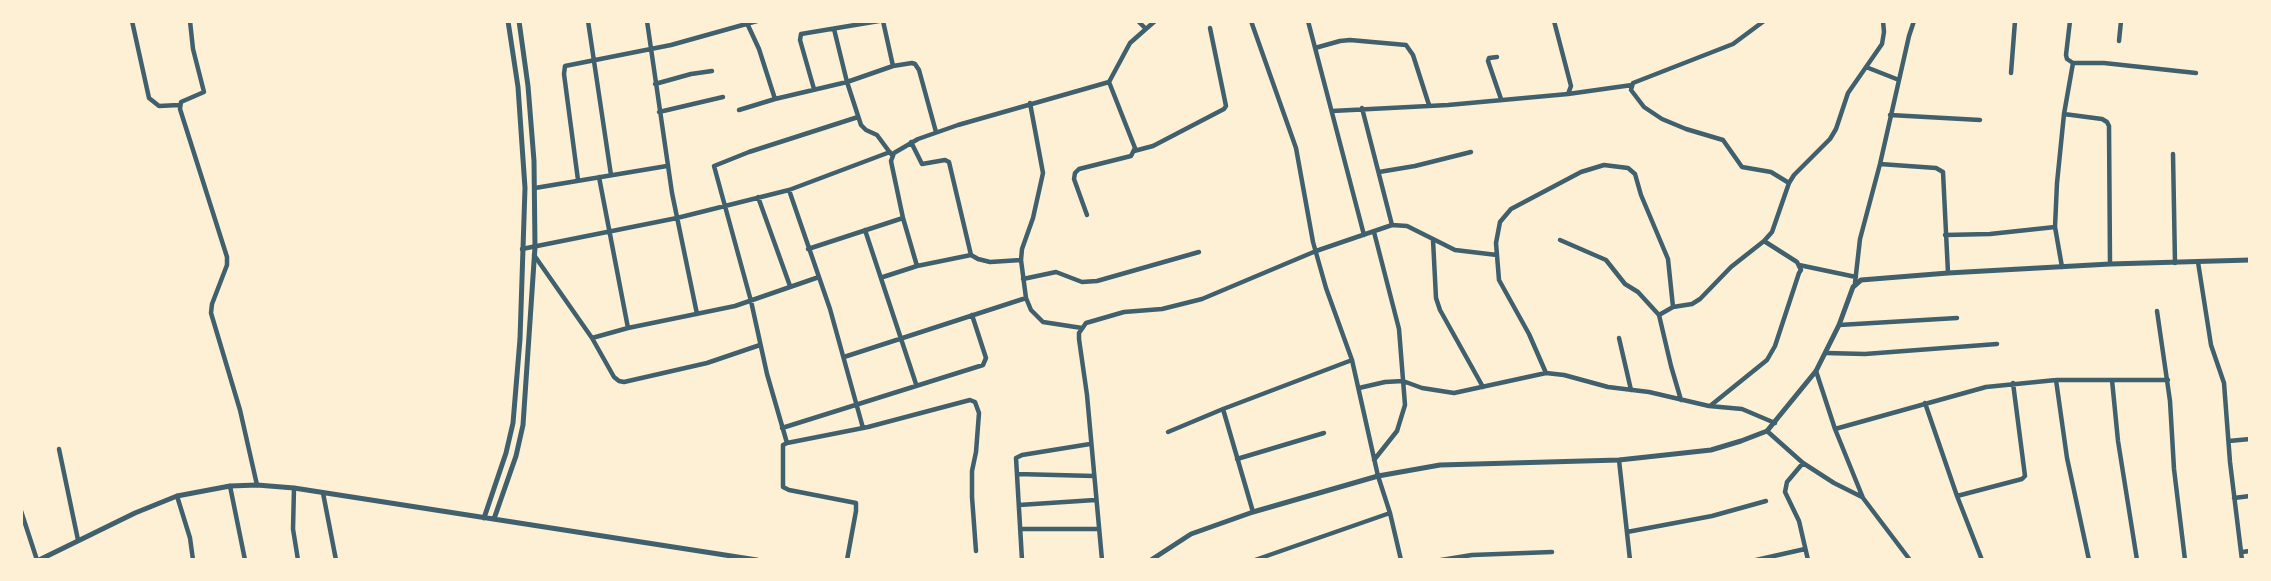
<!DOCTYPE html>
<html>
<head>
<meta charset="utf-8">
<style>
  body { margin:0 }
  #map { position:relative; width:2271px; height:581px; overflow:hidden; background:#fdf0d5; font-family:Ubuntu,sans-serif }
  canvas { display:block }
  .frame { position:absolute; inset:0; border:23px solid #fdf0d5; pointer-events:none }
</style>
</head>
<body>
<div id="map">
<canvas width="2271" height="581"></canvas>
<div class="frame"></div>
</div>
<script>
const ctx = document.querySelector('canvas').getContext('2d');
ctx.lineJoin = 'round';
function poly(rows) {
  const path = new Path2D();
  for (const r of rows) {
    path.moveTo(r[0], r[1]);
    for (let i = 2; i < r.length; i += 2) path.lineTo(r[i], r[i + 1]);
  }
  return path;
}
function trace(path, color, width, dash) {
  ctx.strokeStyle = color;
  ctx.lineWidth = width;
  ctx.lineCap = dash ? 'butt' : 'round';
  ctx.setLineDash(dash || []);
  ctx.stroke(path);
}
const minor = poly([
  [132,21,149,98,159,106,179,105],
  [190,21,193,49,204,92,181,102,180,109,227,257,227,265,212,304,211,313,240,410,257,485],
  [588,21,611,175],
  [647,21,672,193,697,314],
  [746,21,759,49,775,99],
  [883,21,893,66],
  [1138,21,1146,29],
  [1251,21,1296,148,1313,242,1326,288,1352,360,1378,476,1390,513,1401,560],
  [1308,21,1364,235],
  [1764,21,1733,44,1633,83,1631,90,1644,107,1662,119,1686,129,1723,140,1742,167,1771,172,1789,183],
  [834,29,847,82,861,125,866,130,877,135,891,154],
  [2119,41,2121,21],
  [1315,48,1340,41,1350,40,1406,45,1413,55,1429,105],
  [1497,57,1489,58,1488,61,1501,99],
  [2073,63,2104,63,2196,73],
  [1866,67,1899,80],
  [2011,73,2015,21],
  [655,84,691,74,712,71],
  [814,89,800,40,801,34,879,21],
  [1568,94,1632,85],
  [1030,103,1043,173,1033,218,1022,249,1021,260,1026,298,1031,310,1043,322,1082,328],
  [1362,108,1392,225],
  [739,110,775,99,847,82,893,66,912,63,915,64,919,70,936,132],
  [1332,111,1448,105,1568,94,1571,86,1554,21],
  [659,112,723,97],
  [2064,114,2102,119,2107,122,2109,126,2110,264],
  [1890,115,1980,120],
  [911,142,922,164,945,160,949,162,971,255,978,259,990,262,1021,260],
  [1134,151,1153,146,1224,109,1226,106,1210,28],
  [2173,154,2175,263],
  [1880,164,1936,168,1943,172,1948,273],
  [1379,172,1415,166,1471,152],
  [599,177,628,328],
  [578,180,564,74,565,66,671,45,757,21],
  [535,188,667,166],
  [789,190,830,309,863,428],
  [758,197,790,286],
  [1087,215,1074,179,1075,173,1079,169,1131,156,1135,148,1109,82],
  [865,230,916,384],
  [1374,232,1399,329,1405,405,1397,431,1374,460],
  [1945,235,1990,234,2055,227],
  [1433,240,1436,298,1440,310,1483,387],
  [1560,240,1606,260,1625,284,1638,292,1659,315],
  [522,249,677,218,789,190,890,152],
  [808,249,903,218],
  [534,255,592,338,614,377,619,381,624,382,707,363,760,345],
  [2198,262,2211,345,2224,383,2230,462,2242,560],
  [1799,265,1856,277],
  [917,266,903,218,892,166,891,161,894,153,918,139,958,125,1109,82,1130,43,1155,21],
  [2062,267,2055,227,2057,183,2064,114,2073,63,2067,59,2066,55,2070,21],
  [883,277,917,266,971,255],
  [1023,279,1056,272,1082,282,1097,281,1199,252],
  [1855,283,1860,239,1880,164,1909,36,1914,21],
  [2157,311,2170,401,2174,469,2185,560],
  [1839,325,1957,318],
  [592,338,628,328,735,306,819,277],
  [1619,338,1631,390],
  [1826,353,1865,354,1997,344],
  [844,357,1026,298],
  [1816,371,1835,429,1863,498,1910,560],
  [1546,373,1529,334,1499,280,1496,243,1500,222,1511,209,1581,172,1604,165,1628,168,1635,174,1641,195,1668,259,1673,307],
  [2056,380,2067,458,2089,560],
  [2112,380,2118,441,2137,560],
  [1359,388,1385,382,1403,381,1422,388,1454,393,1546,373,1564,375,1608,387,1649,392,1709,406,1742,409,1775,423],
  [1681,400,1671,366,1659,315,1673,307,1692,304,1700,299,1731,267,1764,241,1772,232,1789,183,1794,175,1830,139,1836,129,1848,93,1882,44,1884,32,1883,21],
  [1925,403,1957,496,1982,560],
  [1710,406,1767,360,1775,346,1799,273,1801,270,1797,262,1764,241],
  [1223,409,1253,512],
  [782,428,983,365,986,358,972,315],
  [1835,429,1986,387,2056,380,2168,380],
  [1767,431,1803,463,1834,483,1862,497],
  [1168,432,1223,409,1352,360],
  [2229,441,2250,439],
  [787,443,767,374,751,301,714,166,749,152,858,117],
  [59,449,78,540],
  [1237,459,1324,433],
  [1619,460,1630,560],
  [1803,463,1787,482,1785,492,1799,521,1808,560],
  [1017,474,1094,476],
  [230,486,245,560],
  [294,488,293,529,298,560],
  [323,493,336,560],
  [177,496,190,538,193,560],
  [1957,496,2022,479,2025,476,2013,383],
  [2234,498,2250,496],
  [1019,505,1095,500],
  [21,511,37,560],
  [1021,529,1098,529],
  [1627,532,1712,516,1766,501],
  [2242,552,2250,551],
  [847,560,856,511,856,503,789,490,783,487,783,445,787,443,868,427,970,400,975,402,979,413,976,452,972,471,972,497,976,551],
  [1022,560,1016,458,1022,455,1090,444],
  [1102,560,1087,395,1079,339,1079,333,1086,323,1124,312,1162,309,1202,299,1316,251,1392,225,1407,226,1455,250,1497,255],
  [1255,560,1390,513],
  [1441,560,1472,555,1552,552],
  [1756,560,1805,549]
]);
const tertiary = poly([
  [484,518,506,453,513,423,520,339,525,188,518,87,508,21],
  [494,519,516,456,523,425,535,247,534,161,528,86,519,21],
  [39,560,135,513,177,496,230,486,257,485,294,488,757,560],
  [1151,560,1191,534,1253,512,1378,476,1440,465,1619,460,1711,450,1741,441,1767,431,1816,371,1839,325,1853,287,1861,280,1948,273,2110,264,2250,260]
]);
trace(minor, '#3f606c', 4.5);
trace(tertiary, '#3f606c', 5);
</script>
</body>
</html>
